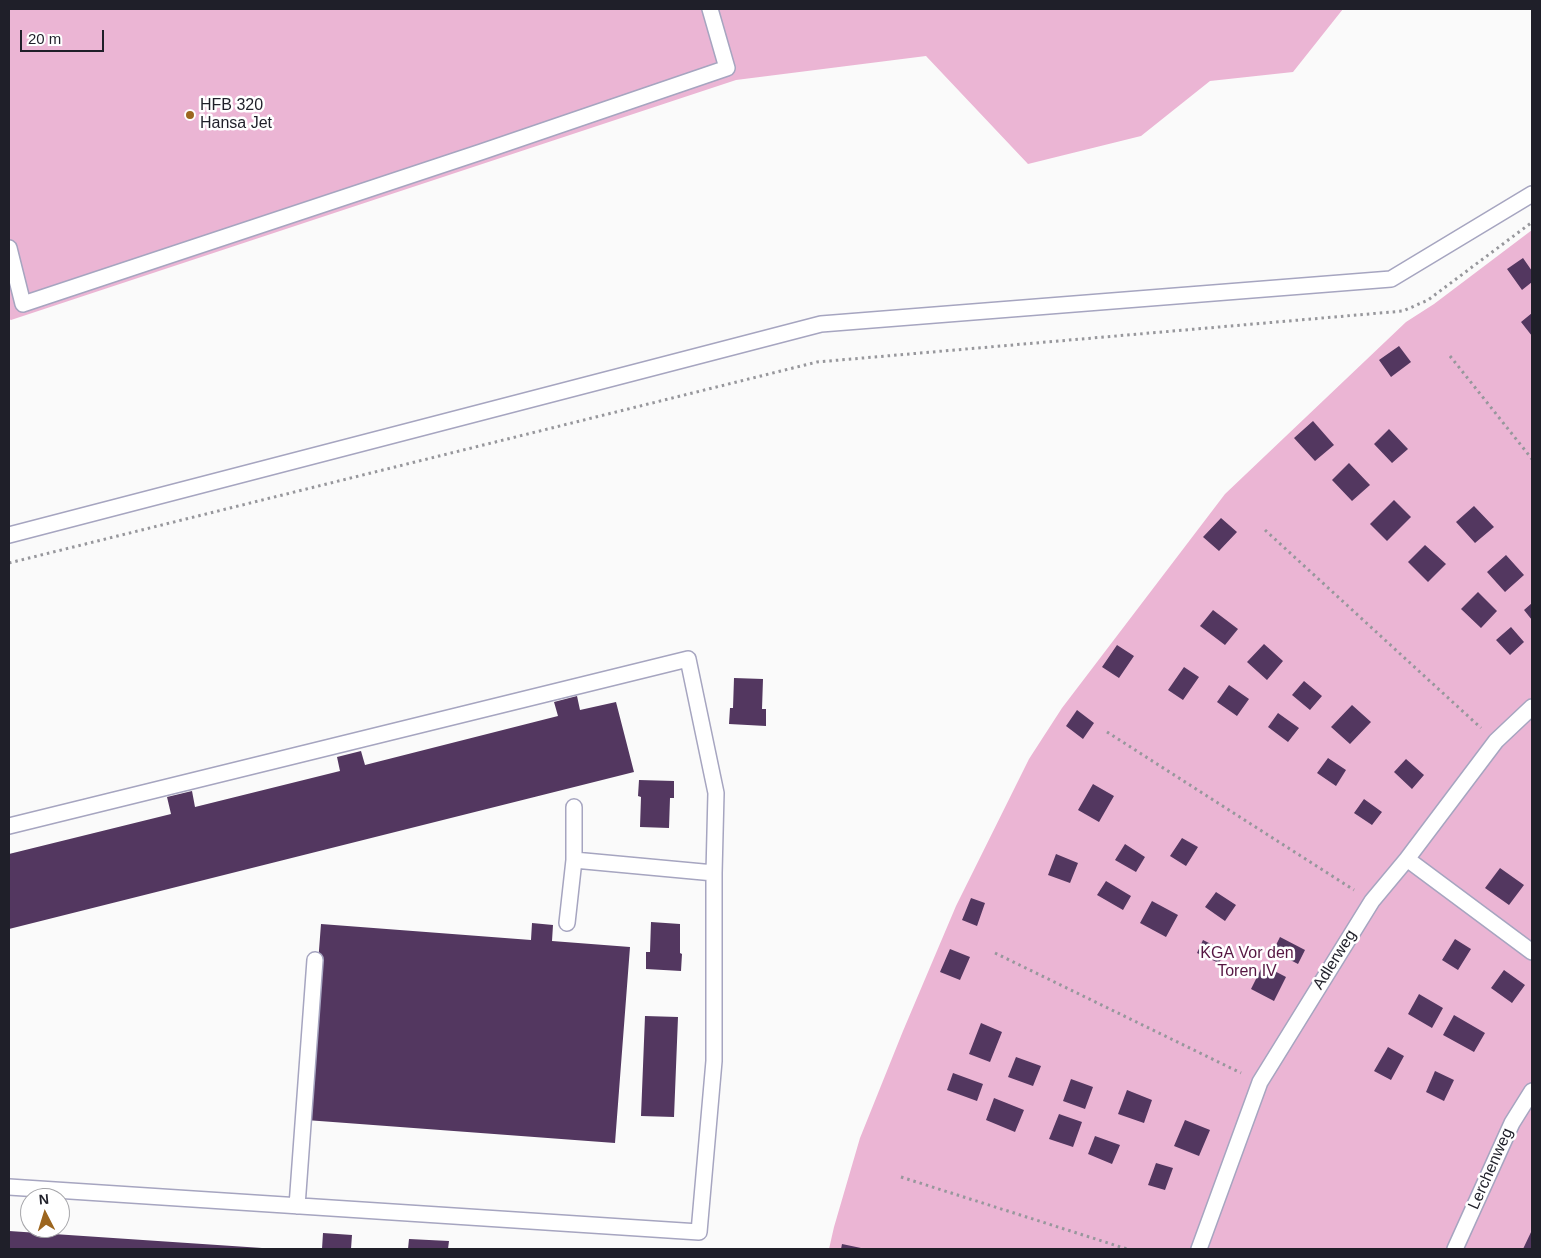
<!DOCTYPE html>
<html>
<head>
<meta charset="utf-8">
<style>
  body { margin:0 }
  #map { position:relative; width:1541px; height:1258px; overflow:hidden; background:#fafafa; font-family:Arial,sans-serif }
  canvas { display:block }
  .frame { position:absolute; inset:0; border:10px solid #1f1f29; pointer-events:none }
  .north { position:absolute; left:20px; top:1188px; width:50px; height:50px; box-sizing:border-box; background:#fff; border:1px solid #a5a5a9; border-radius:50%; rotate:355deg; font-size:14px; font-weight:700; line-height:20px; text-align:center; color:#1f1f29 }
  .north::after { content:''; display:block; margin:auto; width:18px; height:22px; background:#9c661f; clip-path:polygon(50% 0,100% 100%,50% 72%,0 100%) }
  .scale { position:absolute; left:20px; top:30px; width:84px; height:22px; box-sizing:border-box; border:2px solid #1f1f29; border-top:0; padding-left:6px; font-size:15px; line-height:18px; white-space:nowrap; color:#1f1f29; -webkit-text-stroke:4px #fff; paint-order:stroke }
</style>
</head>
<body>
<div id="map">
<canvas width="1541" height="1258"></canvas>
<div class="frame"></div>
<div class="north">N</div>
<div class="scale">20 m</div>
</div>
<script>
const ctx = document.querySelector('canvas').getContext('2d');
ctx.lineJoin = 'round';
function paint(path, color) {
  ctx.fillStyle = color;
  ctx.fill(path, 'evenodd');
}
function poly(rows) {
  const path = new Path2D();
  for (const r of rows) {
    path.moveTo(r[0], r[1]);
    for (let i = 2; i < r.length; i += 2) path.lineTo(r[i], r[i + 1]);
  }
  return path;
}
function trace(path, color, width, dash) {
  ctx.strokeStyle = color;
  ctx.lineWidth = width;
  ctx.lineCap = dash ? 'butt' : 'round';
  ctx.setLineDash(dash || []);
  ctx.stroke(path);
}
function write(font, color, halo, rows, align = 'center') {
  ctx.font = font + ' Arial,sans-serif';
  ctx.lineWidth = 5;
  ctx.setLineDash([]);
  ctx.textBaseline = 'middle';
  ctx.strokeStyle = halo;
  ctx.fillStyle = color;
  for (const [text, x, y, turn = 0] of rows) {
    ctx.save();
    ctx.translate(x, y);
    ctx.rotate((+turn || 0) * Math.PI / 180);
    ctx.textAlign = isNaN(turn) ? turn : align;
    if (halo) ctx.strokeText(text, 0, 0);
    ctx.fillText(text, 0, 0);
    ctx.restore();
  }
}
const green = poly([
  [9,9,1343,9,1293,72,1210,81,1141,136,1028,164,926,56,736,80,11,320,9,319],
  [1532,230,1532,1249,829,1249,834,1227,860,1138,903,1031,956,906,1029,759,1062,708,1225,494,1406,322,1434,304]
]);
const building = poly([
  [1523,258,1532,271,1532,282,1522,290,1507,269],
  [1532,313,1532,336,1521,322],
  [1399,346,1411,362,1391,377,1379,360],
  [1313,421,1334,445,1315,461,1294,438],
  [1389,429,1408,449,1392,463,1374,444],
  [1349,463,1370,485,1352,501,1332,480],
  [1394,500,1411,517,1387,541,1370,524],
  [1474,506,1494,527,1475,543,1456,522],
  [1221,518,1237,532,1219,551,1203,537],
  [1425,545,1446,564,1428,582,1408,562],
  [1506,555,1524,575,1505,592,1487,572],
  [1478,592,1497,611,1481,628,1461,609],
  [1532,603,1532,620,1524,610],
  [1213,610,1238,629,1225,645,1200,626],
  [1511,627,1524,642,1510,655,1496,640],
  [1264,644,1283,661,1267,680,1247,662],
  [1117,645,1134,656,1119,678,1102,667],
  [1184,667,1199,677,1183,700,1168,690],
  [734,678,763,679,762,709,766,709,766,726,729,724,730,708,733,708],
  [1304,681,1322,696,1310,710,1292,695],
  [1229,685,1249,699,1237,716,1217,702],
  [577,696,580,710,616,702,634,772,9,929,9,854,171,814,167,797,192,791,195,807,340,771,337,757,361,751,365,765,558,716,554,702],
  [1352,705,1371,722,1350,744,1331,727],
  [1077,710,1094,723,1083,739,1066,726],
  [1278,713,1299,728,1288,742,1268,727],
  [1328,758,1346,770,1336,786,1317,773],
  [1406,759,1424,775,1412,789,1394,772],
  [639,780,674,781,674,798,670,798,669,828,640,827,641,797,638,796],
  [1093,784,1114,796,1099,822,1078,810],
  [1364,799,1382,812,1372,825,1354,813],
  [1182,838,1198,847,1186,866,1170,856],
  [1125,844,1145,857,1136,872,1115,860],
  [1056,854,1078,863,1070,883,1048,875],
  [1500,868,1524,885,1509,905,1485,888],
  [1106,881,1131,896,1123,910,1097,895],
  [1216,892,1236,905,1225,921,1205,907],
  [971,898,985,903,977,926,962,920],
  [1152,901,1178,915,1166,937,1140,923],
  [651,922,680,924,680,953,682,954,681,971,646,969,646,952,650,952],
  [532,923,553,925,552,941,630,947,615,1143,306,1120,321,924,531,940],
  [1280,937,1305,950,1298,964,1273,951],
  [1455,939,1471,949,1458,970,1442,960],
  [1203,940,1225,951,1219,963,1197,953],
  [950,949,970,957,960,980,940,972],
  [1263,965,1286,977,1274,1001,1251,989],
  [1504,970,1525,985,1512,1003,1491,988],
  [1419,994,1443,1008,1432,1028,1408,1014],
  [1454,1015,1485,1033,1474,1052,1443,1035],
  [645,1016,678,1017,674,1117,641,1116],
  [981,1023,1002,1032,990,1062,969,1054],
  [1388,1047,1404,1056,1391,1080,1374,1071],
  [1016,1057,1041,1066,1033,1086,1008,1077],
  [1435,1071,1454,1080,1444,1101,1426,1092],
  [953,1073,983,1084,977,1101,947,1090],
  [1071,1079,1093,1087,1085,1109,1063,1101],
  [1127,1090,1152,1100,1144,1123,1118,1114],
  [994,1098,1024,1110,1015,1132,986,1120],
  [1059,1114,1082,1122,1073,1147,1049,1139],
  [1185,1120,1210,1130,1199,1156,1174,1146],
  [1095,1136,1120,1145,1112,1164,1088,1154],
  [1156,1163,1173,1168,1165,1190,1148,1185],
  [1532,1230,1532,1249,1523,1249],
  [9,1231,262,1248,262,1249,9,1249],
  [323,1233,352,1235,351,1249,322,1249],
  [409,1239,449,1241,448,1249,408,1249],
  [842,1244,861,1248,861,1249,841,1249]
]);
const path = poly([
  [1450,356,1532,459],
  [1265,530,1481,728],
  [9,563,817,362,1403,311,1428,300,1531,223],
  [1107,732,1354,890],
  [995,953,1241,1073],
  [901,1177,1127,1249]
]);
const lane = poly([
  [9,248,23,304,481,152,727,68,710,9],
  [9,535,821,324,1391,279,1532,194],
  [9,826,688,659,716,793,714,873,714,1061,699,1232,9,1187],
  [1407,859,1532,952],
  [574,860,714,873],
  [567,923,574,860,574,807],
  [297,1206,315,960],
  [1199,1249,1260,1082,1372,901,1407,859,1496,741,1532,707],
  [1455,1249,1512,1123,1532,1091]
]);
const markers = [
  [190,115,5,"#9c661f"]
];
const poiNames = [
  ["HFB 320",200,106],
  ["Hansa Jet",200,124]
];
const parkNames = [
  ["KGA Vor den",1247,954],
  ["Toren IV",1247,972]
];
const streetNames = [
  ["Adlerweg",1335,960,-58],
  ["Lerchenweg",1491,1169,-66]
];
paint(green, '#ebb5d4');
paint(building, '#533760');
trace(lane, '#a6a5c0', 18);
trace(path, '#97979c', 3, [2.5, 4]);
trace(lane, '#fff', 15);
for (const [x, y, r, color] of markers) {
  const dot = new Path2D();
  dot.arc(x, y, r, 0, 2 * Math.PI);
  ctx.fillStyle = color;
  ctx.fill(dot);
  trace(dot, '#fff', 2);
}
write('16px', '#1f1f29', '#fff', poiNames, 'left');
write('16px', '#561742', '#fff', parkNames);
write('16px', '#1f1f29', '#fff', streetNames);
</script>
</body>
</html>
